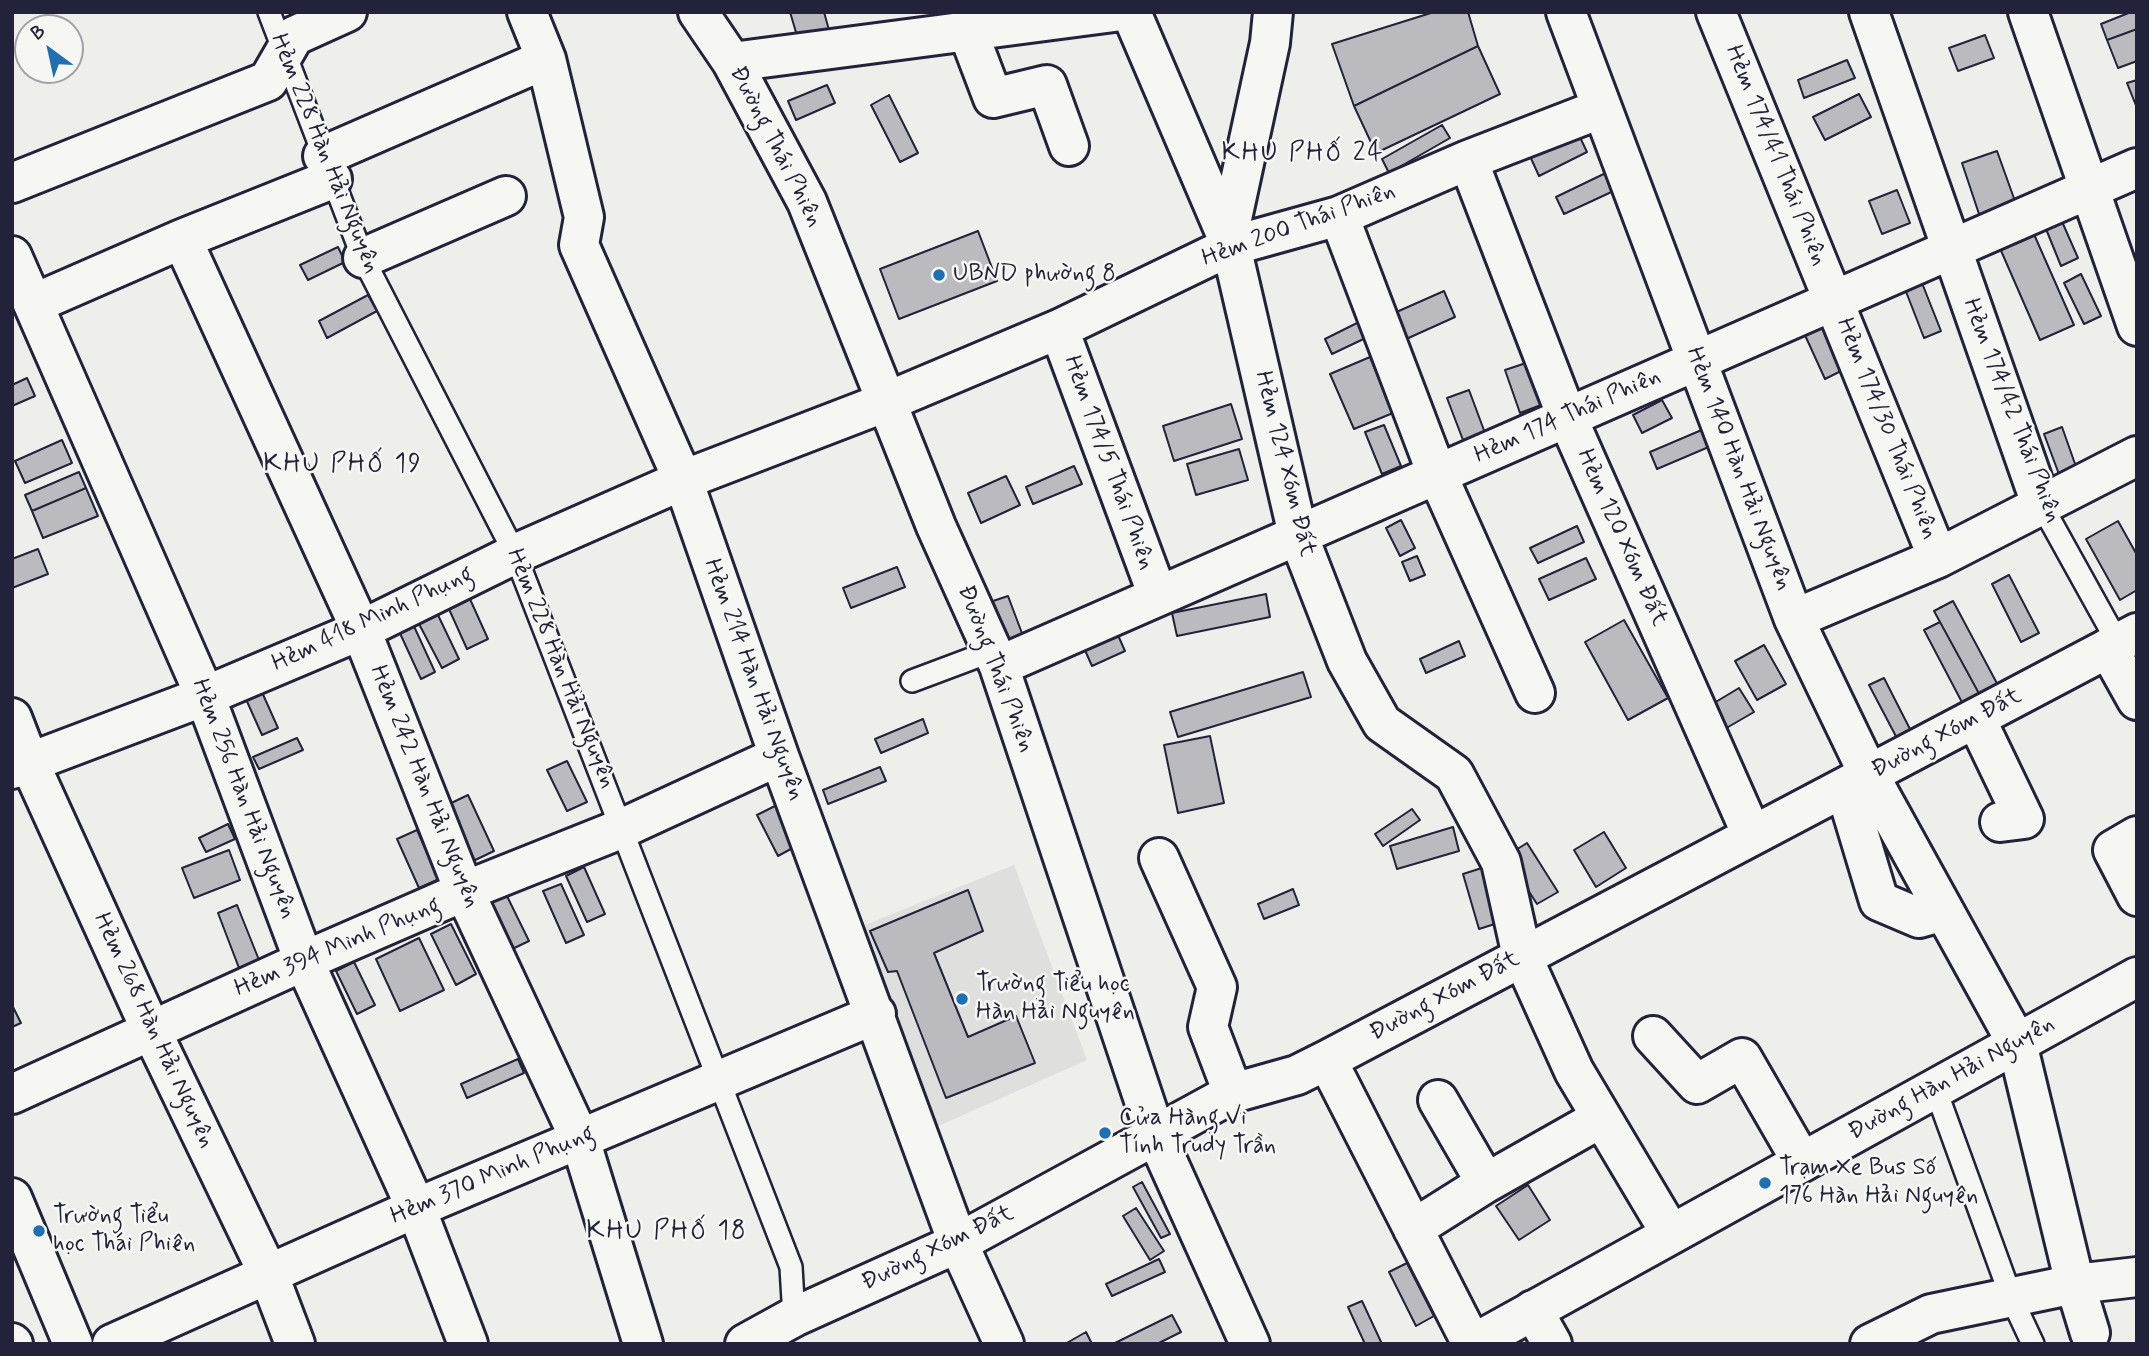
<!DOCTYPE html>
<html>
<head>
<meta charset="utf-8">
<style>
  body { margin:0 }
  #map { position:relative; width:2149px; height:1356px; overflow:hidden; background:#eeeeeb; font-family:Mynerve,sans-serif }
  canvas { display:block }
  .frame { position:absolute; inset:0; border:14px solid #22223b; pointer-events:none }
  .north { position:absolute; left:14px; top:14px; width:70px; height:70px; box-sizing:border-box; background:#f6f6f2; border:2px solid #a1a1a9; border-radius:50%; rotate:327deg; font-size:19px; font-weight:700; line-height:28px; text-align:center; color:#22223b }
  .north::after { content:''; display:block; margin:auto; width:24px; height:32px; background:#1f6fb2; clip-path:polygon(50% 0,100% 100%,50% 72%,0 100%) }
</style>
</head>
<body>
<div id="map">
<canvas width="2149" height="1356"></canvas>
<div class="frame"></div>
<div class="north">B</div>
</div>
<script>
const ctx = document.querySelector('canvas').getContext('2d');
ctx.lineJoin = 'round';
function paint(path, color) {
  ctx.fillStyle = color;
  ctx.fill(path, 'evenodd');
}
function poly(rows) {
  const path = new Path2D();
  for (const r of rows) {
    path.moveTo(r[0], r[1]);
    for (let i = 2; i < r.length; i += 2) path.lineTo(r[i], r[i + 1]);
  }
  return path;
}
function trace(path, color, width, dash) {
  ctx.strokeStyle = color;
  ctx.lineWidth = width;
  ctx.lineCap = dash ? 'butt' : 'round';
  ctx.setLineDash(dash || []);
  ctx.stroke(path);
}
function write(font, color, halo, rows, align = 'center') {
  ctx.font = font + ' Mynerve,sans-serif';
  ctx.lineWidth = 5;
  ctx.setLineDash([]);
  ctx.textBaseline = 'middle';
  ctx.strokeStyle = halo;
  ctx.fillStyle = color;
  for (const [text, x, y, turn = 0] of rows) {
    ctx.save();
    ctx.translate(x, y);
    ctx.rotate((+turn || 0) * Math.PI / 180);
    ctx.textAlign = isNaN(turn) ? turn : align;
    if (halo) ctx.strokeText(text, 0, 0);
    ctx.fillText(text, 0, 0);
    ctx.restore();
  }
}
const built = poly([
  [1014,865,1087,1060,918,1135,835,937]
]);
const building = poly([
  [790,12,824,12,829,30,798,39,790,12],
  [1434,12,1468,12,1478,46,1354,106,1332,44,1434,12],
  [2131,12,2137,12,2137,29,2107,40,2101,24,2131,12],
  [2137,29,2137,61,2118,68,2107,40,2137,29],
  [1985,35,1994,58,1958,71,1949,48,1985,35],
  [1478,46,1500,94,1376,153,1354,106,1478,46],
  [1847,60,1855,78,1804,98,1798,80,1847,60],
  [2137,80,2137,108,2127,83,2137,80],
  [827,85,835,103,796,120,788,101,827,85],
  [1859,94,1871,117,1825,140,1813,117,1859,94],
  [889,95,918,153,900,162,871,105,889,95],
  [1442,125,1450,138,1389,173,1382,159,1442,125],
  [1577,131,1587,152,1539,176,1529,154,1577,131],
  [1997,151,2016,204,1980,217,1962,163,1997,151],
  [1612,170,1620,188,1564,214,1556,197,1612,170],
  [1897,190,1910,223,1882,234,1869,201,1897,190],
  [2060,217,2078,258,2061,266,2044,224,2060,217],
  [978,231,997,281,899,319,880,269,978,231],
  [2033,232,2074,325,2040,340,1999,246,2033,232],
  [338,247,345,262,308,280,300,265,338,247],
  [2081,274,2101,316,2084,324,2064,283,2081,274],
  [1922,283,1941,331,1924,338,1905,289,1922,283],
  [1444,291,1455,317,1404,340,1392,314,1444,291],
  [368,295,377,311,327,338,319,321,368,295],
  [1367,318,1374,334,1332,354,1325,339,1367,318],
  [1821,325,1841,371,1825,379,1804,333,1821,325],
  [1370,357,1393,413,1354,429,1330,374,1370,357],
  [1526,363,1541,405,1520,413,1505,370,1526,363],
  [27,378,35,396,12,406,12,385,27,378],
  [1469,390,1485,433,1463,440,1447,398,1469,390],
  [1662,400,1672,418,1642,433,1633,415,1662,400],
  [1231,404,1242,439,1174,461,1163,426,1231,404],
  [1384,425,1401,466,1382,474,1365,432,1384,425],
  [2062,427,2080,478,2063,485,2044,434,2062,427],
  [1704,429,1711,446,1657,469,1650,452,1704,429],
  [62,440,72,463,25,483,15,461,62,440],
  [1239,449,1248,480,1196,495,1187,464,1239,449],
  [1074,466,1082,484,1033,504,1026,487,1074,466],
  [79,472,86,488,32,511,25,495,79,472],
  [1006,476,1020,505,981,523,968,493,1006,476],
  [86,488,98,516,43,538,32,511,86,488],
  [1401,520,1415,548,1400,556,1386,528,1401,520],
  [2118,521,2137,555,2137,590,2120,600,2086,539,2118,521],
  [1577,526,1584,542,1538,563,1530,548,1577,526],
  [38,549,48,574,12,588,12,559,38,549],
  [1417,556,1425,575,1410,581,1402,562,1417,556],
  [1586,558,1596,579,1549,600,1539,579,1586,558],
  [897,567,905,587,851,608,843,588,897,567],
  [2009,575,2039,633,2021,642,1992,584,2009,575],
  [465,588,488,639,467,649,444,598,465,588],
  [1266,594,1270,617,1177,636,1172,613,1266,594],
  [1008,596,1023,636,1008,641,993,601,1008,596],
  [1953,601,2000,689,1982,699,1934,611,1953,601],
  [437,613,459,659,442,668,418,622,437,613],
  [1624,620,1668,698,1628,720,1585,642,1624,620],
  [412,622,435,672,421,679,398,629,412,622],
  [1940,622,1982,699,1965,708,1924,630,1940,622],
  [1117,633,1125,651,1092,666,1084,648,1117,633],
  [1459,641,1465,656,1426,673,1420,659,1459,641],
  [1764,645,1786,684,1757,700,1735,661,1764,645],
  [1303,672,1311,697,1178,737,1170,712,1303,672],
  [1884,678,1914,737,1900,744,1869,685,1884,678],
  [257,681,278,728,262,735,241,688,257,681],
  [1739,688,1754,712,1723,730,1709,706,1739,688],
  [923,719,928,733,881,753,875,739,923,719],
  [1210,736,1224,803,1178,813,1164,745,1210,736],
  [297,738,303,750,259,769,253,757,297,738],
  [567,761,587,802,567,811,547,770,567,761],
  [880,767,886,781,828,804,823,790,880,767],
  [468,795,494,851,471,862,445,806,468,795],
  [779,804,800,844,778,856,757,815,779,804],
  [1412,809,1420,820,1383,846,1375,834,1412,809],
  [228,824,235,839,206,852,199,838,228,824],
  [1453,827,1459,851,1397,869,1390,846,1453,827],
  [417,830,439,879,419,888,397,839,417,830],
  [1604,832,1626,868,1596,887,1574,850,1604,832],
  [1527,843,1558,892,1537,904,1506,856,1527,843],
  [229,850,240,880,194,898,182,868,229,850],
  [584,867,605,914,587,922,566,876,584,867],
  [1485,867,1501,922,1479,929,1463,874,1485,867],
  [561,884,584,935,566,943,543,891,561,884],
  [1293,889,1299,905,1264,919,1258,904,1293,889],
  [504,890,529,941,508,951,483,900,504,890],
  [968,890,983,931,934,953,968,1037,1016,1016,1035,1063,946,1098,897,971,888,972,870,931,968,890],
  [237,905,259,960,239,968,218,913,237,905],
  [451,924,476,974,456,985,431,934,451,924],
  [419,938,444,990,400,1011,376,959,419,938],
  [354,962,375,1005,357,1014,336,971,354,962],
  [12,1005,21,1023,12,1027,12,1005],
  [518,1059,524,1073,467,1098,461,1084,518,1059],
  [1142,1182,1170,1234,1161,1238,1133,1187,1142,1182],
  [1528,1185,1550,1220,1519,1240,1496,1206,1528,1185],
  [1136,1208,1164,1251,1150,1260,1123,1216,1136,1208],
  [1159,1259,1165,1272,1112,1296,1106,1284,1159,1259],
  [1407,1263,1434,1316,1416,1326,1389,1272,1407,1263],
  [1362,1301,1382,1344,1365,1344,1348,1307,1362,1301],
  [1172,1315,1181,1332,1157,1344,1113,1344,1172,1315],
  [1086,1332,1092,1344,1065,1344,1086,1332]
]);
const lane = poly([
  [269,12,363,258,515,554,791,1267,794,1317],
  [2041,504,2118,643],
  [912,681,992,651],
  [1935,1088,2011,1297,2033,1344]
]);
const street = poly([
  [527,12,546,59,584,217,579,245,683,480,779,756,958,1243,1004,1344],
  [698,12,732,62,807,202,936,526,999,666,1156,1136,1250,1344],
  [1131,12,1231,246,1298,535,1347,661,1382,723,1454,774,1501,862,1522,956,1574,1071,1671,1234],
  [1566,12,1794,619,1869,775,2017,1043,2075,1284,2090,1333],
  [1716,12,1938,558],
  [1869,12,2041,504],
  [2028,12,2137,326],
  [968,32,993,98,1047,85,1069,146],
  [732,62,1114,12],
  [323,156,546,59],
  [1468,160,1567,417,1752,835],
  [12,183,268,81,294,36,347,12],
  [1339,216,1437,474,1535,693],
  [1228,237,1270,43,1273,12],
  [182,239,361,630,465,893,580,1139,643,1344],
  [12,256,205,696,304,961,416,1208,468,1344],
  [363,258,506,196],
  [33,304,182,239,332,179],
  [1059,329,1158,596],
  [1794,619,1938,558,2137,456],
  [2108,648,2137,700],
  [999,666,2137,168],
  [12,718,29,762,151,1030,268,1273,295,1344],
  [1976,719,2024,819,2000,822],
  [12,769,205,696,361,630,515,554,683,480,886,402,1059,329,1231,246,1339,216,1468,160,1600,109],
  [1845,788,1879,901,1919,918,1944,911],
  [2137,836,2113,850,2137,896],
  [1159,858,1217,987,1208,1027,1233,1093],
  [1653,1036,1697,1084,1742,1058,1802,1162],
  [1327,1060,1472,1344],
  [12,1094,304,961,465,891,623,828,779,756],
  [1486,1183,1601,1118],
  [1413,1229,1486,1183,1438,1100],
  [1533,1310,1552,1344],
  [112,1344,416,1208,876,1014],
  [745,1344,794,1317,958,1243,1233,1093,1297,1075,1327,1060,2137,633],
  [1870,1344,1931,1314,2075,1284,2137,1277]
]);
const secondary = poly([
  [12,1198,73,1344],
  [12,1343,13,1344],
  [1473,1344,2137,977]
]);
const markers = [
  [939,275,7,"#1f6fb2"],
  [962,999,7,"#1f6fb2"],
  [1105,1133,7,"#1f6fb2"],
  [1765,1183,7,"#1f6fb2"],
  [39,1231,7,"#1f6fb2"]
];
const streetNames = [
  ["Đường Thái Phiên",775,147,63],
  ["Hẻm 228 Hàn Hải Nguyên",324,154,68],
  ["Hẻm 174/41 Thái Phiên",1775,156,68],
  ["Hẻm 200 Thái Phiên",1299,226,-20],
  ["Hẻm 174/42 Thái Phiên",2011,411,69],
  ["Hẻm 174 Thái Phiên",1568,417,-24],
  ["Hẻm 174/30 Thái Phiên",1886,429,68],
  ["Hẻm 174/5 Thái Phiên",1108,463,70],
  ["Hẻm 124 Xóm Đất",1284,464,76],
  ["Hẻm 140 Hàn Hải Nguyên",1738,469,69],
  ["Hẻm 120 Xóm Đất",1621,538,66],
  ["Hẻm 418 Minh Phụng",373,620,-25],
  ["Hẻm 228 Hàn Hải Nguyên",560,669,68],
  ["Đường Thái Phiên",995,669,69],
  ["Hẻm 214 Hàn Hải Nguyên",753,680,70],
  ["Đường Xóm Đất",1947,734,-28],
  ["Hẻm 242 Hàn Hải Nguyên",424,787,68],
  ["Hẻm 256 Hàn Hải Nguyên",243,799,69],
  ["Hẻm 394 Minh Phụng",338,948,-23],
  ["Đường Xóm Đất",1445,997,-28],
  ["Hẻm 268 Hàn Hải Nguyên",153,1031,65],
  ["Đường Hàn Hải Nguyên",1952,1079,-29],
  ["Hẻm 370 Minh Phụng",493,1176,-23],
  ["Đường Xóm Đất",938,1249,-26]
];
const poiNames = [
  ["UBND phường 8",953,275],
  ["Trường Tiểu học",976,985],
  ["Hàn Hải Nguyên",976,1013],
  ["Cửa Hàng Vi",1119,1119],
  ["Tính Trudy Trần",1119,1147],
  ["Trạm Xe Bus Số",1779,1169],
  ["176 Hàn Hải Nguyên",1779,1197],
  ["Trường Tiểu",53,1217],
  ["học Thái Phiên",53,1245]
];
const neighbourhoodNames = [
  ["KHU PHỐ 24",1303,155],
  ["KHU PHỐ 19",343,466],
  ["KHU PHỐ 18",667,1233]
];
paint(built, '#dfdfde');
paint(building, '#bbbbbf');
trace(building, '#22223b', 2);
trace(lane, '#22223b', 26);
trace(street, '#22223b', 44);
trace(secondary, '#22223b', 44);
trace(lane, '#f6f6f2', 21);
trace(street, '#f6f6f2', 38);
trace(secondary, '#f6f6f2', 38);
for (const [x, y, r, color] of markers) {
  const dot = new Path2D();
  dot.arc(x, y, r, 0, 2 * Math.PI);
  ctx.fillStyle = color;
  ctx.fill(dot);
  trace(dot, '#f6f6f2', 2.5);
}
write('24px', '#22223b', '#f6f6f2', streetNames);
write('24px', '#22223b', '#f6f6f2', poiNames, 'left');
ctx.letterSpacing = '2px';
write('26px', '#22223b', '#f6f6f2', neighbourhoodNames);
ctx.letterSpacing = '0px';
</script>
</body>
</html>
